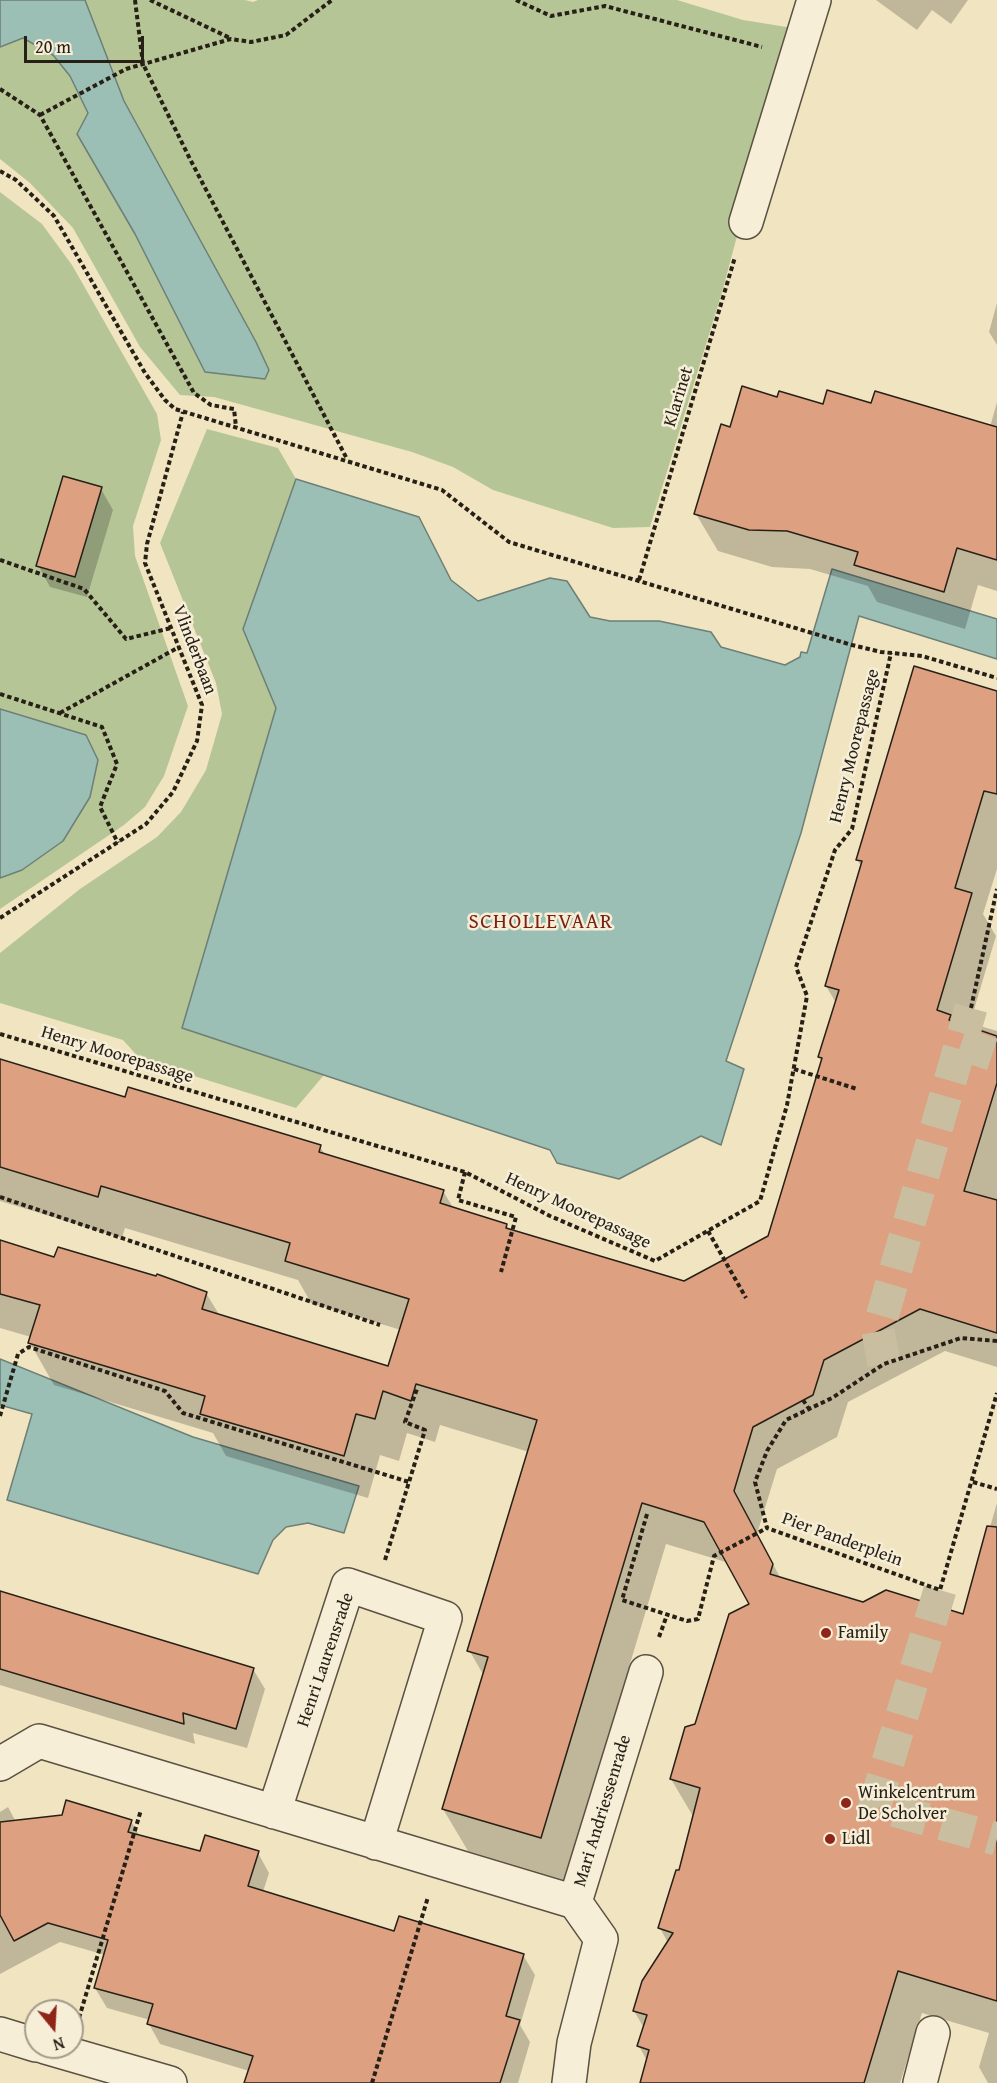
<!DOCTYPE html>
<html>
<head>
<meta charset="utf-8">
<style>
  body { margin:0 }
  #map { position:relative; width:997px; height:2083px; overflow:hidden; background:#f1e5c1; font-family:"Gentium Book Plus",serif }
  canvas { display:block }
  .north { position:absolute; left:24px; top:1999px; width:60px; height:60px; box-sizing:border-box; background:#f6eed7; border:2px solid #a39c8a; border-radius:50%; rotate:162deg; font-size:16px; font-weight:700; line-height:24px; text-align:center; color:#272017 }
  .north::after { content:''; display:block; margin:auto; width:21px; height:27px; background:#8f2418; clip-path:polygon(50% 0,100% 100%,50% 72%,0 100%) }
  .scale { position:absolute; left:24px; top:36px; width:120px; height:27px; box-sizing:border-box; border:3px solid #272017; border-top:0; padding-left:8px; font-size:18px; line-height:21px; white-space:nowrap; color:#272017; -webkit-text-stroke:4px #f6eed7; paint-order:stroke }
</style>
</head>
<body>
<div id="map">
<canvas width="997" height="2083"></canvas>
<div class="north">N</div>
<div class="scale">20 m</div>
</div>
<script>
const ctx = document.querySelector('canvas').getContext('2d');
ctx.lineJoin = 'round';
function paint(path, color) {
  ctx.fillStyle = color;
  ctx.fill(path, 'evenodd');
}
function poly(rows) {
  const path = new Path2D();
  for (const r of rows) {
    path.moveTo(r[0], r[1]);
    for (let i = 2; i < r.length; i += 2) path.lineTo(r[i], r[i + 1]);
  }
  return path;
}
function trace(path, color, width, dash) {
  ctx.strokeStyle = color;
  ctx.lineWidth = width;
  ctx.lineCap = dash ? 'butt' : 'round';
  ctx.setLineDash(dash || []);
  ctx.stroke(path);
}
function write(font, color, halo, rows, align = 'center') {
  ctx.font = font + ' "Gentium Book Plus",serif';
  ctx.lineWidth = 5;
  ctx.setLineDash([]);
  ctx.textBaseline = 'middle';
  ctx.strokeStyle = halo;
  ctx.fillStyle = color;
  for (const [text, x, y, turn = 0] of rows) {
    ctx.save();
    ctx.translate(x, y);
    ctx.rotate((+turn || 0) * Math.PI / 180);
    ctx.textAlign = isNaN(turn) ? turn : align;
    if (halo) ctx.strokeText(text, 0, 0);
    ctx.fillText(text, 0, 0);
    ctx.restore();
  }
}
const green = poly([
  [85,0,245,0,253,2,258,0,677,0,743,20,793,28,722,292,650,527,613,528,493,490,453,467,412,452,214,397,180,395,140,347,73,228,30,183,0,159,0,47,23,38,53,55,70,76,88,113,77,134,135,234,262,355,124,101],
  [0,192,42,224,72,265,157,414,161,440,133,526,135,556,188,706,164,776,145,807,124,825,0,909,0,878,22,870,86,735,0,709],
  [207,429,278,448,296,479,243,629,276,707,182,1028,324,1075,296,1108,140,1059,123,1040,0,1003,0,953,80,889,157,837,181,812,206,770,222,714,216,683,160,543]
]);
const water = poly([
  [0,0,85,0,124,101,256,342,269,370,265,379,205,372,135,234,77,134,88,113,70,76,53,55,23,38,0,47,0,0],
  [296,479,419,517,451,580,478,601,550,578,567,581,590,617,610,621,659,621,711,632,721,647,785,665,800,657,801,652,807,653,832,569,997,619,997,659,859,616,801,833,726,1061,744,1069,721,1145,701,1136,619,1179,557,1163,550,1150,182,1028,276,708,243,629,296,479],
  [0,709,86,735,98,760,90,797,63,841,22,870,0,878,0,709],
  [0,1359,193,1437,359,1486,344,1533,308,1523,286,1527,273,1540,258,1574,7,1500,32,1414,0,1405,0,1359]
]);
const shadow = poly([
  [876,0,968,0,951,24,932,10,917,30],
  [997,303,997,345,989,332],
  [778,399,824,406,872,405,990,427,997,402,997,591,978,585,965,629,877,602,868,586,810,569,772,567,718,551,696,514,731,429],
  [101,489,113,510,87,597,50,587,38,565],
  [997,693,997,869,983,914,996,936,970,1023,997,1031,997,1367,945,1351,848,1402,837,1437,777,1469,757,1534,781,1579,863,1604,964,1616,997,1503,997,2083,988,2083,979,2067,989,2033,922,2013,900,2083,641,2083,647,2061,639,2046,644,2028,634,2011,668,1943,660,1928,680,1872,694,1818,671,1779,751,1604,729,1563,666,1544,565,1880,468,1851,443,1809,484,1676,469,1650,529,1452,440,1425,435,1442,407,1433,399,1461,380,1455,368,1498,226,1456,213,1433,54,1385,30,1343,31,1337,0,1328,0,1242,55,1259,206,1293,220,1316,389,1368,401,1330,311,1303,298,1280,125,1228,122,1238,0,1201,0,1061,126,1099,320,1147,326,1156,443,1191,454,1209,506,1225,509,1230,684,1283,770,1237,822,1062,819,1057,836,1003,826,986,862,867,857,860],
  [0,1592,253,1669,265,1689,247,1748,193,1733,195,1744,0,1685],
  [8,1807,16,1822,131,1821,140,1837,201,1853,258,1853,269,1873,263,1892,395,1933,523,1955,535,1975,520,2025,530,2042,518,2083,246,2083,249,2071,160,2044,149,2024,150,2020,107,2008,95,1988,105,1955,60,1942,0,1974,0,1812]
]);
const building = poly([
  [742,386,777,397,779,391,823,404,827,390,871,403,875,391,997,427,997,560,957,548,944,592,854,565,858,552,787,531,749,530,694,514,721,424,730,427,742,386],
  [63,476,102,487,75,577,36,566,63,476],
  [914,666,997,691,997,794,984,791,955,888,972,893,937,1010,951,1015,949,1020,997,1036,997,1083,964,1191,997,1200,997,1333,920,1309,824,1360,813,1395,753,1427,734,1491,773,1564,770,1574,863,1602,886,1590,963,1614,987,1526,997,1527,997,2001,898,1971,864,2083,640,2083,649,2050,637,2046,647,2015,633,2011,642,1981,673,1933,658,1928,676,1870,679,1870,700,1788,670,1779,685,1727,695,1724,729,1614,749,1604,704,1522,642,1503,541,1838,442,1809,488,1657,467,1651,537,1420,416,1384,411,1401,383,1391,375,1419,356,1414,344,1456,200,1414,205,1396,28,1343,40,1305,0,1294,0,1240,54,1257,58,1247,156,1276,157,1274,207,1292,202,1309,388,1366,409,1299,285,1261,290,1243,101,1186,98,1197,0,1167,0,1059,125,1097,128,1087,321,1145,319,1152,444,1190,440,1203,507,1224,506,1228,684,1281,768,1236,822,1058,818,1057,839,990,825,986,862,861,856,860,914,666],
  [0,1591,254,1668,236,1729,183,1713,184,1724,0,1669,0,1591],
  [66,1800,132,1820,128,1832,200,1851,205,1835,259,1851,248,1886,394,1931,399,1916,524,1954,506,2016,520,2020,500,2083,244,2083,253,2056,147,2024,153,2004,94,1988,108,1940,48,1923,14,1941,0,1915,0,1822,62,1815,66,1800]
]);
const minorTunnel = poly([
  [961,1044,997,1056],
  [884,1364,878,1331,971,1008],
  [940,1590,875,1805,997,1839]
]);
const path = poly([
  [135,0,143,64,191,161,347,459],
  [150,0,230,38],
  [516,0,551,16,605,6,762,47],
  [0,89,40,115,194,393,211,405,234,409,236,427],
  [40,115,126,69,231,39,251,42,286,35,332,0],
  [0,171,16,180,54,216,145,373,165,400,175,409,442,490,509,542,852,645,881,652,922,656,997,678],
  [0,560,84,589,126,639,171,628],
  [639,580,735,257],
  [0,694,102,727,117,764,100,807,118,843],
  [60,713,179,647],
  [0,918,146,824,173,792,197,741,202,705,145,563,147,544,183,412],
  [971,1008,997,889],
  [0,1034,465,1172,550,1216,655,1261,760,1201,787,1105,807,996,796,967,835,850,852,829,891,653],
  [794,1069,857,1089],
  [465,1172,458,1200,516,1217,501,1272],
  [0,1197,380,1325],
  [708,1231,746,1298],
  [997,1341,961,1338,884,1364,832,1398,786,1420,767,1451,755,1482,767,1528,940,1590,997,1393],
  [803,1400,809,1409],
  [0,1416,18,1354,29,1347,165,1391,183,1413,409,1482],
  [973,1482,997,1489],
  [647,1514,622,1600,687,1621,698,1619,714,1556,767,1528],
  [385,1560,425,1430,405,1422,417,1389],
  [659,1637,667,1615],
  [79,2018,141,1810],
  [372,2083,428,1897]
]);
const minor = poly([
  [746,222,814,0],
  [0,1764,39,1741,575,1902],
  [274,1812,348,1585,445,1618,376,1843],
  [0,2034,36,2045],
  [45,2047,170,2083],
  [569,2083,574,2043,601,1939,575,1902,646,1672],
  [920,2083,933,2033]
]);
const markers = [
  [826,1633,6,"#8f2418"],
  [846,1803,6,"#8f2418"],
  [830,1839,6,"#8f2418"]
];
const streetNames = [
  ["Klarinet",679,397,-73],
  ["Vlinderbaan",194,650,69],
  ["Henry Moorepassage",855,746,-76],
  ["Henry Moorepassage",117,1055,17],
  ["Henry Moorepassage",578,1211,25],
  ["Pier Panderplein",842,1540,20],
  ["Henri Laurensrade",326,1660,-71],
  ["Mari Andriessenrade",603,1811,-73]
];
const poiNames = [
  ["Family",838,1633],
  ["Winkelcentrum",858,1793],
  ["De Scholver",858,1814],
  ["Lidl",842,1839]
];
const quarterNames = [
  ["SCHOLLEVAAR",541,923]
];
paint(green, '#b6c596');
paint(water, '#9bbfb5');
trace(water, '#6d7f76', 1.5);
paint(shadow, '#0003');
paint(building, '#dda080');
trace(building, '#272017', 1.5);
trace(minorTunnel, '#c9be9f', 33, [33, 16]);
trace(minor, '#5a5142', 36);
trace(path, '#272017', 4, [4.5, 3]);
trace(minor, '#f6eed7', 33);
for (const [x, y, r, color] of markers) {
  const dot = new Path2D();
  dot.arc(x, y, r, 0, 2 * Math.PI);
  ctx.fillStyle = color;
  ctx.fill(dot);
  trace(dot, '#f6eed7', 2);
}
write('18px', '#272017', '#f6eed7', streetNames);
write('18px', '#272017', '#f6eed7', poiNames, 'left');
ctx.letterSpacing = '1.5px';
write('21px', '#7a1f14', '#f6eed7', quarterNames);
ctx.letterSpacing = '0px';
</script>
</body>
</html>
